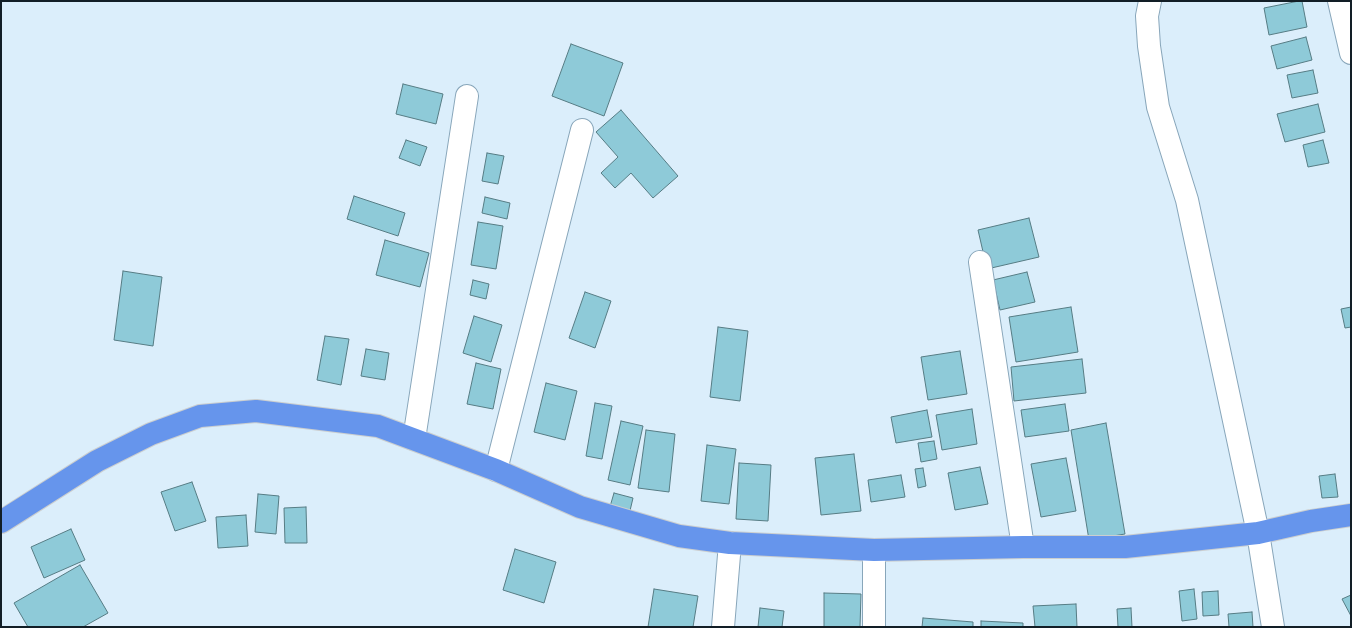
<!DOCTYPE html>
<html>
<head>
<meta charset="utf-8">
<style>
  body { margin:0 }
  #map { position:relative; width:1352px; height:628px; overflow:hidden; background:#dbeefb; font-family:"Space Grotesk",sans-serif }
  canvas { display:block }
  .frame { position:absolute; inset:0; border:2px solid #121e26; pointer-events:none }
</style>
</head>
<body>
<div id="map">
<canvas width="1352" height="628"></canvas>
<div class="frame"></div>
</div>
<script>
const ctx = document.querySelector('canvas').getContext('2d');
ctx.lineJoin = 'round';
function paint(path, color) {
  ctx.fillStyle = color;
  ctx.fill(path, 'evenodd');
}
function poly(rows) {
  const path = new Path2D();
  for (const r of rows) {
    path.moveTo(r[0], r[1]);
    for (let i = 2; i < r.length; i += 2) path.lineTo(r[i], r[i + 1]);
  }
  return path;
}
function trace(path, color, width, dash) {
  ctx.strokeStyle = color;
  ctx.lineWidth = width;
  ctx.lineCap = dash ? 'butt' : 'round';
  ctx.setLineDash(dash || []);
  ctx.stroke(path);
}
const building = poly([
  [1299,1,1302,1,1307,27,1269,35,1264,8,1299,1],
  [1306,37,1312,60,1277,69,1271,46,1306,37],
  [571,44,623,63,604,116,552,96,571,44],
  [1313,70,1318,93,1292,98,1287,75,1313,70],
  [403,84,443,94,436,124,396,114,403,84],
  [1318,104,1325,132,1285,142,1277,114,1318,104],
  [621,110,678,176,653,198,631,173,615,188,601,173,618,157,596,132,621,110],
  [406,140,427,147,420,166,399,158,406,140],
  [1323,140,1329,163,1308,167,1303,145,1323,140],
  [487,153,504,156,498,184,482,181,487,153],
  [354,196,405,213,398,236,347,219,354,196],
  [485,197,510,203,507,219,482,213,485,197],
  [1029,218,1039,257,987,269,978,230,1029,218],
  [478,222,503,226,496,269,471,265,478,222],
  [385,240,429,253,420,287,376,275,385,240],
  [123,271,162,277,153,346,114,340,123,271],
  [1027,272,1035,302,1000,310,993,280,1027,272],
  [473,280,489,284,486,299,470,295,473,280],
  [585,292,611,301,595,348,569,338,585,292],
  [1071,307,1078,352,1016,362,1009,317,1071,307],
  [1351,307,1351,327,1345,328,1341,309,1351,307],
  [474,316,502,325,491,362,463,353,474,316],
  [718,327,748,331,740,401,710,397,718,327],
  [325,336,349,339,341,385,317,380,325,336],
  [366,349,389,353,385,380,361,376,366,349],
  [960,351,967,394,928,400,921,357,960,351],
  [1082,359,1086,393,1014,401,1011,367,1082,359],
  [476,363,501,369,493,409,467,404,476,363],
  [546,383,577,391,565,440,534,432,546,383],
  [595,403,612,406,602,459,586,456,595,403],
  [1065,404,1069,431,1025,437,1021,410,1065,404],
  [972,409,977,444,942,450,936,415,972,409],
  [927,410,932,437,896,443,891,417,927,410],
  [621,421,643,426,630,485,608,480,621,421],
  [1106,423,1125,534,1089,540,1071,430,1106,423],
  [646,430,675,434,669,492,638,488,646,430],
  [934,441,937,459,921,462,918,443,934,441],
  [707,445,736,449,729,504,701,501,707,445],
  [854,454,861,511,821,515,815,458,854,454],
  [1066,458,1076,511,1041,517,1031,464,1066,458],
  [739,463,771,465,768,521,736,519,739,463],
  [980,467,988,504,955,510,948,473,980,467],
  [923,468,926,486,918,488,915,469,923,468],
  [1335,474,1338,497,1322,498,1319,476,1335,474],
  [901,475,905,497,871,502,868,480,901,475],
  [192,482,206,521,175,531,161,492,192,482],
  [614,493,633,498,629,515,609,510,614,493],
  [258,494,279,496,276,534,255,532,258,494],
  [306,507,307,543,285,543,284,508,306,507],
  [246,515,248,546,218,548,216,517,246,515],
  [71,529,85,560,44,578,31,547,71,529],
  [515,549,556,562,544,603,503,590,515,549],
  [80,565,108,613,83,627,28,627,14,603,80,565],
  [654,589,698,596,693,627,648,627,654,589],
  [1194,589,1197,619,1182,621,1179,591,1194,589],
  [1218,591,1219,615,1203,616,1202,592,1218,591],
  [824,593,861,594,860,627,824,627,824,593],
  [1351,595,1351,616,1342,599,1351,595],
  [1076,604,1077,627,1035,627,1033,606,1076,604],
  [760,608,784,611,782,627,758,627,760,608],
  [1131,608,1132,627,1118,627,1117,609,1131,608],
  [1252,612,1253,627,1229,627,1228,614,1252,612],
  [923,618,973,622,973,627,922,627,923,618],
  [981,621,1023,623,1023,627,981,627,981,621]
]);
const street = poly([
  [1150,1,1147,16,1149,46,1158,107,1187,200,1258,533,1273,627],
  [1339,1,1351,53],
  [980,262,1023,547],
  [414,439,467,96],
  [496,470,582,130],
  [723,627,730,543],
  [874,627,874,550]
]);
const highway = poly([
  [1,522,97,461,151,434,200,416,256,411,378,426,496,470,580,507,679,536,730,543,874,550,1023,547,1125,547,1258,533,1311,521,1351,515]
]);
paint(building, '#8ecad8');
trace(building, '#567c84', 1);
trace(street, '#88a6ba', 24);
trace(highway, '#cbcecf', 24);
trace(street, '#fff', 22);
trace(highway, '#6695ec', 22);
</script>
</body>
</html>
